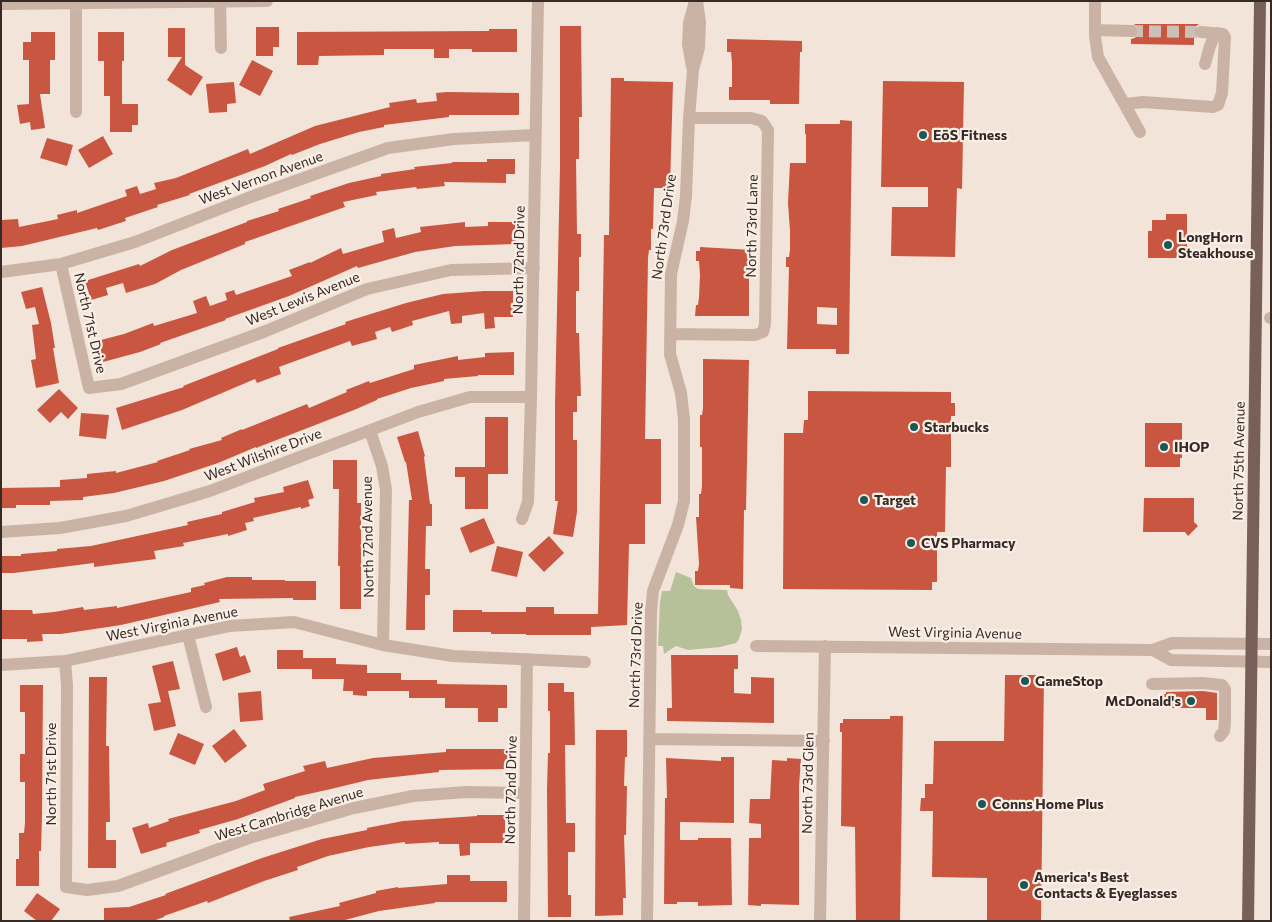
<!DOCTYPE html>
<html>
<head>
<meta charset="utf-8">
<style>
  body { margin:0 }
  #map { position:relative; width:1272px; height:922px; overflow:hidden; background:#f2e4d9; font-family:Commissioner,sans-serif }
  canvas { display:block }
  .frame { position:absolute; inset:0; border:2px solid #362a26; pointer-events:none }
</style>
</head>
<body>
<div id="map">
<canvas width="1272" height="922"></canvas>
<div class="frame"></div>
</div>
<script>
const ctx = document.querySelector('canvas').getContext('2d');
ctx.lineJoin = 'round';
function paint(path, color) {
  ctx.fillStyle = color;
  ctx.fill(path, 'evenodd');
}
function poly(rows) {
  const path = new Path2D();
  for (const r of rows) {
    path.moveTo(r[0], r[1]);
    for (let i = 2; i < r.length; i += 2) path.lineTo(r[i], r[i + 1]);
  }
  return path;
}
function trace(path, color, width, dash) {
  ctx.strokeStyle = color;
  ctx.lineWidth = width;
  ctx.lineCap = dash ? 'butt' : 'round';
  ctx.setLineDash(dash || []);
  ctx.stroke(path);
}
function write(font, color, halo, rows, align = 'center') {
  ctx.font = font + ' Commissioner,sans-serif';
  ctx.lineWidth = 4.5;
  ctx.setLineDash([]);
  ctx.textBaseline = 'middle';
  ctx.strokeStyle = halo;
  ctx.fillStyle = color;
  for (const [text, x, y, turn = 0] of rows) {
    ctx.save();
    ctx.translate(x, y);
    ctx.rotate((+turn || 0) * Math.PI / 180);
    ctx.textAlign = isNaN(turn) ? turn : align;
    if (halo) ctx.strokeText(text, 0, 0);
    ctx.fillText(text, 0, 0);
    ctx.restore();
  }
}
const green = poly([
  [676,572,691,578,694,586,698,589,727,590,728,595,738,611,741,620,742,629,739,639,736,643,720,647,688,650,676,646,664,654,663,646,658,646,660,602,662,591,670,591]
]);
const building = poly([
  [1134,24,1199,24,1195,27,1193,31,1196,38,1194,38,1194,45,1131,44,1131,39,1135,38,1139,32,1138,27],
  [560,26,581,26,582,117,579,117,579,159,576,159,577,234,581,234,581,257,579,257,579,291,576,291,576,333,579,333,581,396,577,396,577,412,573,412,573,440,577,440,577,512,573,537,553,534,558,501,555,501,555,404,560,167],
  [256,27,279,27,279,47,273,47,273,56,256,56],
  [168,28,185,28,185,65,203,77,191,96,167,80,182,57,168,57],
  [489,29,517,29,517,52,472,52,472,49,449,49,449,58,434,58,434,49,384,49,384,55,319,56,318,65,297,65,297,32,489,31],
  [31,32,55,32,55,60,50,60,50,94,40,94,45,128,31,130,30,122,20,124,17,105,29,104,29,60,23,60,23,42,31,42],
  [98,32,124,32,124,61,122,61,122,104,138,104,138,125,132,125,132,132,110,132,110,96,104,96,104,61,98,61],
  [727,39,802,41,802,52,800,52,799,104,770,104,770,100,729,100,729,87,732,87,732,63,731,52,727,52],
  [252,60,273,71,260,96,239,85],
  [611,78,624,78,624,81,673,82,670,188,654,188,653,229,651,229,651,250,649,250,648,258,645,439,661,439,661,504,645,504,645,544,629,544,627,625,591,627,591,635,526,635,526,634,491,634,491,632,453,632,453,610,482,610,482,612,526,612,526,607,554,607,554,614,598,614,604,235,609,235],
  [883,81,964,82,962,189,957,188,955,257,891,256,892,207,928,207,928,187,881,187],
  [234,82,236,103,227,104,227,112,209,113,206,84],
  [447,92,519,93,519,115,449,115,449,117,384,125,384,127,359,132,320,144,292,155,291,154,265,166,189,194,190,195,157,205,158,207,125,218,126,221,98,230,97,228,22,246,1,248,1,220,18,219,19,227,58,219,57,215,77,210,77,213,127,196,125,190,137,186,140,194,156,189,154,183,176,178,248,149,250,154,315,126,390,107,389,103,416,99,417,103,437,101,436,93],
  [840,120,852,121,849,354,836,354,836,349,787,349,789,267,786,267,786,257,789,257,790,250,790,231,788,203,790,163,806,163,806,134,805,134,805,124,840,124],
  [817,307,837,308,837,325,817,324],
  [103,136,113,154,89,168,78,150],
  [47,138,73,145,67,166,40,158],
  [487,159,515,159,515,174,506,174,506,183,444,182,445,186,417,189,416,187,376,192,377,195,343,202,345,207,245,242,245,244,181,270,155,284,126,293,123,283,106,288,108,295,91,300,85,281,139,264,140,266,172,250,247,222,247,221,279,211,278,209,311,198,310,196,349,183,381,176,381,174,415,169,414,167,452,163,452,162,487,162],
  [1166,214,1187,214,1187,258,1148,258,1148,231,1152,231,1152,220,1166,220],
  [465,222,465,227,488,226,488,222,516,222,516,244,455,246,415,252,358,268,357,266,289,296,225,319,226,320,160,343,161,344,140,352,103,362,97,341,124,334,153,323,154,326,197,313,193,301,206,296,210,306,227,300,225,293,234,290,236,295,292,276,289,270,310,262,310,263,341,248,343,254,384,242,382,231,394,228,396,238,421,232,420,227],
  [700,247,752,250,752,260,750,260,749,268,749,316,695,316,696,305,698,305,699,297,700,275,699,261,696,261,696,251,700,251],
  [42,287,51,323,55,348,53,348,59,383,36,388,31,360,36,359,32,325,39,324,35,307,26,309,21,292],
  [484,291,513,291,513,317,494,317,495,328,485,329,484,313,462,316,462,323,451,324,449,311,412,321,413,325,392,332,390,327,375,332,377,339,352,346,350,341,279,367,281,374,257,383,255,379,182,410,122,430,116,408,184,387,183,386,278,349,278,348,346,324,345,322,406,303,443,294],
  [514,352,514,375,478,375,478,376,444,379,444,381,411,388,377,399,377,400,354,410,256,448,256,447,218,463,164,481,114,493,83,497,83,500,50,501,50,505,16,505,16,508,1,508,1,488,60,487,60,480,87,478,87,474,116,471,116,473,158,462,157,461,190,450,189,449,222,440,221,438,242,429,242,430,307,404,309,408,347,392,346,390,369,381,370,383,414,369,414,365,458,356,458,360,485,357,485,353],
  [703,359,749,360,746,510,744,510,743,589,730,588,730,585,695,585,695,571,698,571,699,564,696,517,699,517,699,494,701,494,702,486,702,447,700,447,700,415,702,415,703,408],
  [59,389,78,408,68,419,61,412,50,423,37,410],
  [808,391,951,392,951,403,955,403,955,416,951,416,951,467,946,467,945,532,937,532,937,582,932,582,932,590,783,589,784,433,803,433,804,420,808,420],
  [81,413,109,415,106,439,79,436],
  [485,417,508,417,508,474,488,474,488,509,465,509,465,477,455,477,455,467,485,467],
  [1145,423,1182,423,1182,458,1180,458,1180,467,1145,467],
  [418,431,425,456,424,457,430,504,432,504,432,526,426,526,425,569,430,569,430,595,425,595,425,630,406,630,409,500,412,500,406,462,405,462,397,437],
  [333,460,357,460,357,503,361,503,361,609,340,609,340,566,338,566,339,489,333,489],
  [308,480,314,498,308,500,310,506,301,509,301,507,253,518,254,521,245,523,247,530,228,536,228,534,183,543,184,546,154,551,156,559,94,567,94,563,14,573,1,573,1,556,21,556,21,554,57,551,57,549,91,546,188,525,187,522,222,514,222,512,255,502,254,498,284,492,283,487],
  [1144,498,1194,498,1194,522,1198,526,1188,536,1185,532,1143,532],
  [484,518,495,543,470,553,460,528],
  [549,536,564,553,544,572,528,555],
  [497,546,523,552,517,577,491,571],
  [227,577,252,577,252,580,285,580,285,581,316,581,316,600,293,600,293,598,219,599,220,602,121,625,61,634,42,634,43,641,27,642,27,639,1,639,2,610,32,610,33,614,54,612,83,607,84,610,117,606,117,608,191,592,191,588,205,585,204,583],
  [237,647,240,657,245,655,251,672,223,681,215,654],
  [277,650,303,650,303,658,336,658,336,664,367,665,367,673,401,673,401,680,437,680,437,684,507,685,507,708,498,708,498,722,478,722,478,708,445,708,445,698,409,698,409,691,367,691,367,696,353,695,353,691,343,691,344,679,312,679,312,669,277,669],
  [671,655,738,655,738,669,734,669,734,693,751,694,751,677,774,678,774,723,667,721,667,708,672,708],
  [173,661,180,689,168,691,176,726,154,731,148,704,161,702,152,666],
  [1005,675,1044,675,1041,921,987,921,987,878,932,877,933,811,920,811,921,798,925,798,925,784,933,784,934,741,1004,741],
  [89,677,107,677,106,746,109,746,110,822,106,822,106,840,116,840,116,868,88,868],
  [548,683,564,683,564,692,574,692,575,745,565,745,566,823,575,823,575,852,568,852,568,895,571,895,571,917,548,917,547,789,548,753,550,753,550,711,548,711],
  [20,685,43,685,42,815,41,851,39,851,39,886,16,886,16,859,19,859,19,833,24,833,25,823,25,782,20,782,20,754,25,754,25,712,20,712],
  [261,691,263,720,240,722,238,693],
  [1203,691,1217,693,1217,720,1206,720,1206,708,1161,708,1161,694,1166,694,1166,692],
  [890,716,903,716,900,921,856,921,855,827,841,826,842,732,840,732,840,723,843,723,843,719,890,719],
  [234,729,247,746,225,763,212,746],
  [596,730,627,730,627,757,625,757,624,786,627,786,626,835,624,835,626,898,623,898,623,915,595,916],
  [178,733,204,744,195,765,169,754],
  [446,749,509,749,509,769,439,770,439,772,368,780,331,789,295,797,295,798,238,819,199,830,200,833,166,843,167,846,141,854,132,828,148,823,149,828,169,821,168,819,236,801,265,790,263,784,305,771,303,766,325,761,327,768,373,758,446,752],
  [721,757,734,757,734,823,680,822,680,840,698,840,698,838,731,838,732,905,698,906,698,902,677,902,677,904,664,904,665,798,667,798,666,758,721,761],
  [787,758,801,759,799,786,799,905,761,904,761,906,748,905,749,838,761,838,761,824,749,823,750,799,770,799,772,760,787,761],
  [477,815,505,815,505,843,470,843,470,855,460,856,459,844,439,844,439,842,405,844,405,842,369,847,328,856,297,867,298,870,264,881,208,903,207,901,164,916,164,917,153,921,104,921,104,908,129,907,166,895,165,894,262,858,322,839,367,830,367,828,403,821,477,816],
  [447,875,470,875,470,881,507,881,507,902,435,902,435,903,379,911,341,921,290,921,289,917,340,906,339,903,376,893,376,891,398,887,398,888,447,884],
  [37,893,60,909,51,921,37,921,24,911]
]);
const minorTunnel = poly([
  [1131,31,1201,32]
]);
const minor = poly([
  [1095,1,1095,36,1098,57,1140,132],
  [220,2,221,48],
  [76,3,76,112],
  [1,4,267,1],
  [1095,30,1131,31],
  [1205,64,1210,46,1214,37,1218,33],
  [692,67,688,44,689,23,695,1],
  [1126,104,1143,102,1213,107,1218,105,1222,93,1225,37,1223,34,1201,32],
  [61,264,89,388,121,384,266,331,367,289,451,270,534,268],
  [1,272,61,264,135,242,248,198,388,148,454,139,535,135],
  [1270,318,1271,318],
  [670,334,755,335,763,332,765,324,768,130,762,121,751,118,689,118],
  [370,431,382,466,386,490,383,645],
  [522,519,528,502,531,397,538,1],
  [1,532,60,528,126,516,210,491,418,412,470,397,531,397],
  [188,635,206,707],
  [756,646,1153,650,1172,643,1271,644],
  [1153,650,1171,660,1271,662],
  [65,661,67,685,66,887,87,890,118,886,249,838,354,808,413,796,466,792,525,793],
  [1,665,65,661,230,626,294,622,383,645,453,656,585,662],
  [1152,684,1203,683,1222,685,1225,689,1225,722,1224,731,1220,736],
  [649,739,824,741],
  [524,921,527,659],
  [647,921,651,611,653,591,678,525,684,501,684,419,681,393,670,354,671,274,683,221,686,196,689,118,693,70,699,48,700,22,697,1],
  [820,921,825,646]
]);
const major = poly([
  [1248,921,1260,1]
]);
const markers = [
  [923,135,5,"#1b5857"],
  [1168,245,5,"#1b5857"],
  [914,427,5,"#1b5857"],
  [1164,447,5,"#1b5857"],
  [864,500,5,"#1b5857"],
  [911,543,5,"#1b5857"],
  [1025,681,5,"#1b5857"],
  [1191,701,5,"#1b5857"],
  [982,804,5,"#1b5857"],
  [1024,885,5,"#1b5857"]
];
const poiNames = [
  ["EōS Fitness",933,135],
  ["LongHorn",1178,237],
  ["Steakhouse",1178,253],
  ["Starbucks",924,427],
  ["IHOP",1174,447],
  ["Target",874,500],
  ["CVS Pharmacy",921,543],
  ["GameStop",1035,681],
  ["McDonald's",1181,701,"right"],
  ["Conns Home Plus",992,804],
  ["America's Best",1034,877],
  ["Contacts & Eyeglasses",1034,893]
];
const streetNames = [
  ["West Vernon Avenue",261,178,-20],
  ["North 73rd Lane",752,226,-89],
  ["North 73rd Drive",664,227,-82],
  ["North 72nd Drive",519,260,-89],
  ["West Lewis Avenue",303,299,-22],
  ["North 71st Drive",90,323,77],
  ["West Wilshire Drive",263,455,-21],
  ["North 75th Avenue",1239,461,-89],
  ["North 72nd Avenue",368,537,-91],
  ["West Virginia Avenue",172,624,-11],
  ["West Virginia Avenue",955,633,1],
  ["North 73rd Drive",636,655,-88],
  ["North 71st Drive",51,774,-90],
  ["North 73rd Glen",808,783,-89],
  ["North 72nd Drive",511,790,-89],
  ["West Cambridge Avenue",289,814,-17]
];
paint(green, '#b7c199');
paint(building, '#c95640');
trace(minorTunnel, '#ccbfb5', 12, [12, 6]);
trace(minor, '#cab3a5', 12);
trace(major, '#785f57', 12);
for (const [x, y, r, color] of markers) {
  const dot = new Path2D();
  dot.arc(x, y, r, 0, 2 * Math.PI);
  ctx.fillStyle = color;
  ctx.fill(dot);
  trace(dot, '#faefe6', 2);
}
write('bold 14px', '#362a26', '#faefe6', poiNames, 'left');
write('14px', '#362a26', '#faefe6', streetNames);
</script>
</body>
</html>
